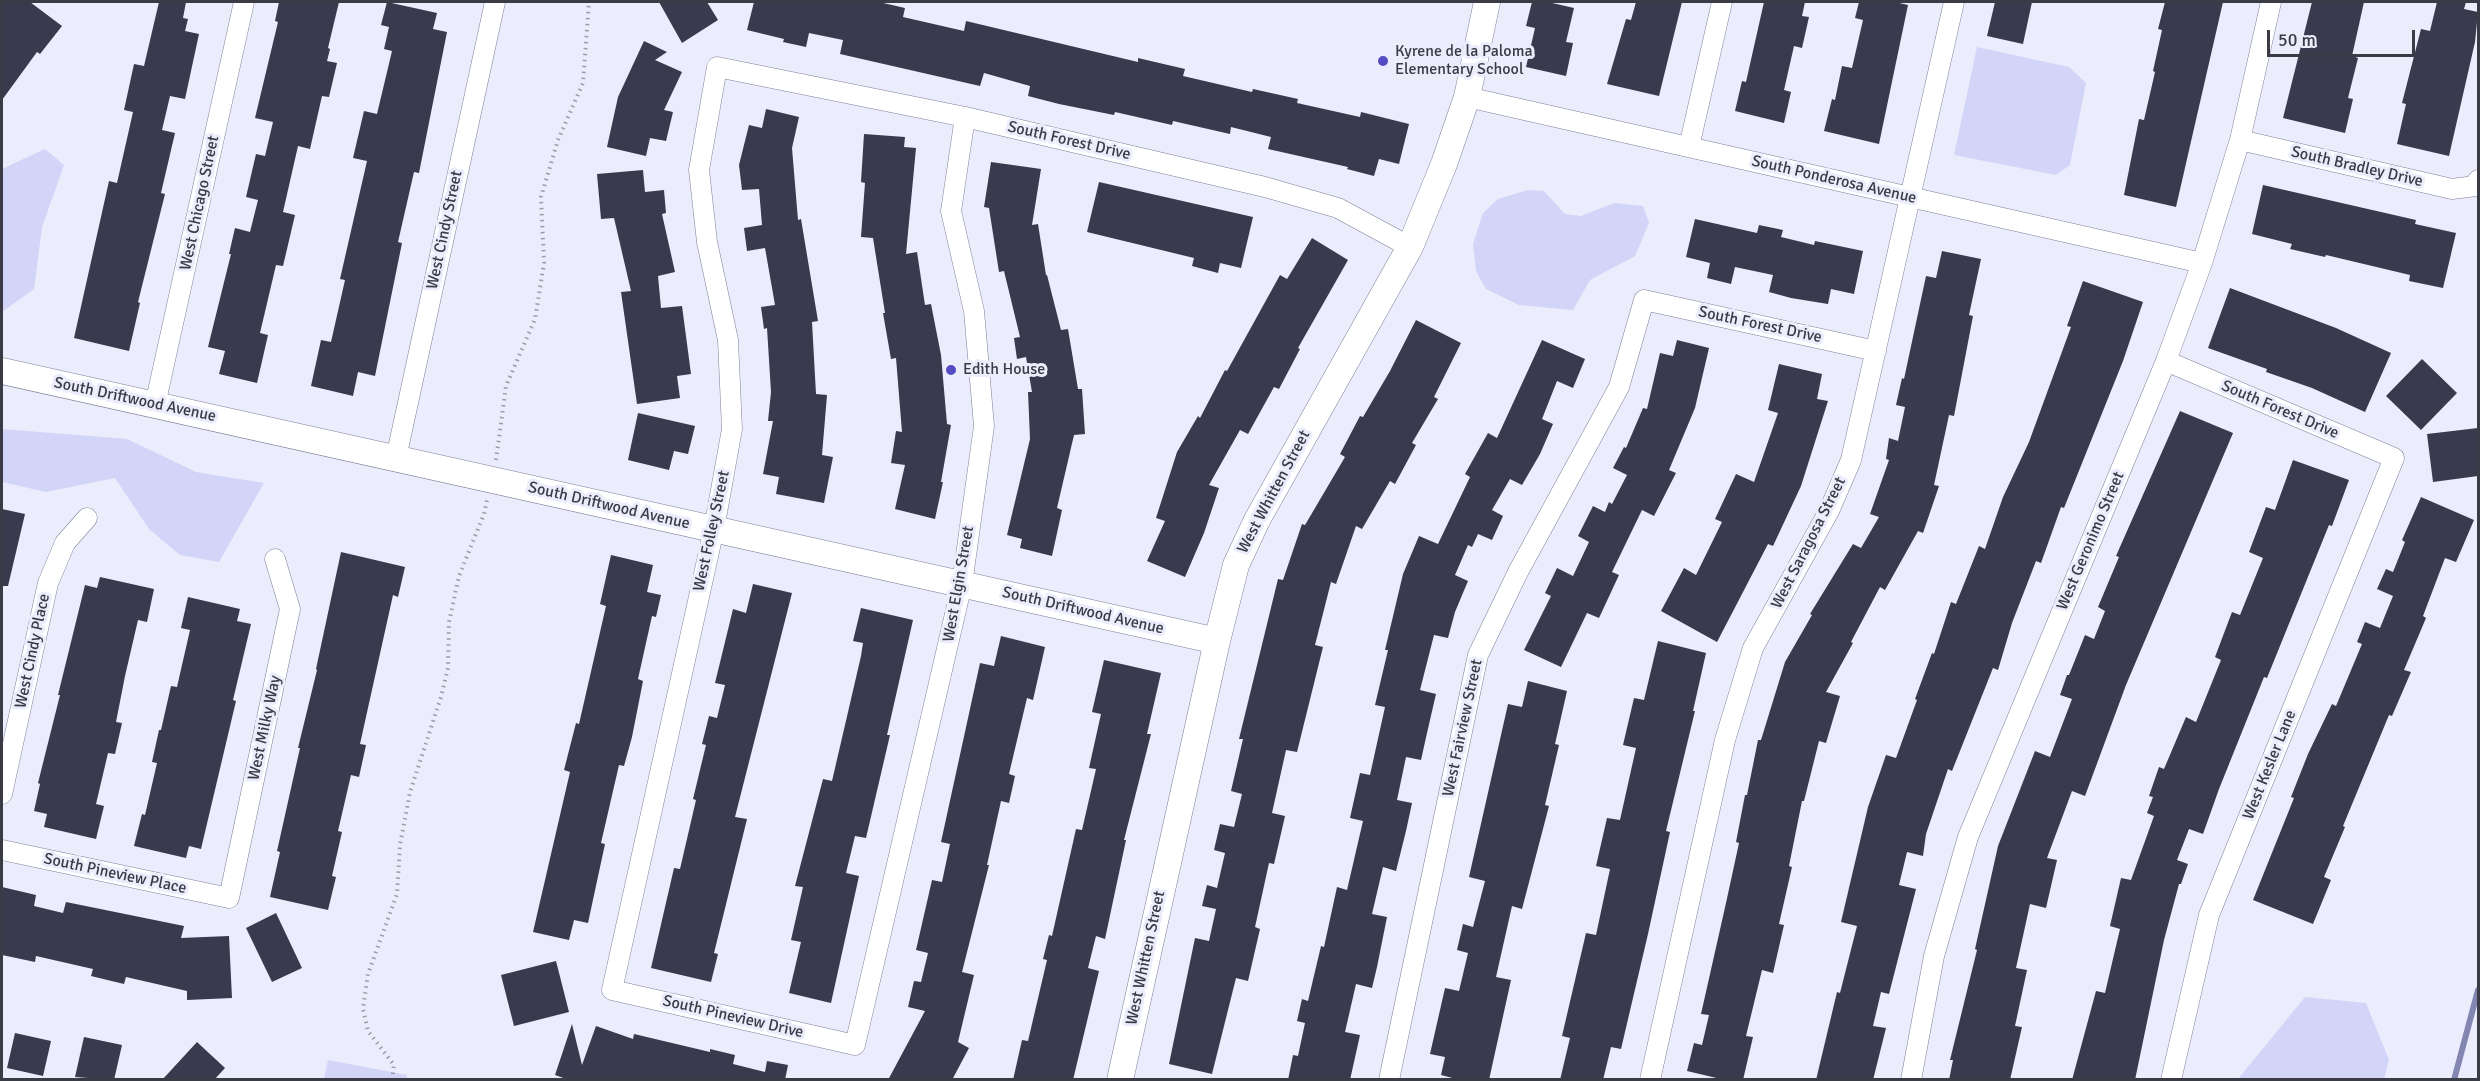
<!DOCTYPE html>
<html>
<head>
<meta charset="utf-8">
<style>
  body { margin:0 }
  #map { position:relative; width:2480px; height:1081px; overflow:hidden; background:#ebecfc; font-family:Signika,sans-serif }
  canvas { display:block }
  .frame { position:absolute; inset:0; border:3px solid #3a3b45; pointer-events:none }
  .scale { position:absolute; left:2267px; top:30px; width:148px; height:27px; box-sizing:border-box; border:3px solid #3a3b45; border-top:0; padding-left:8px; font-size:18px; line-height:21px; white-space:nowrap; color:#3a3b45; -webkit-text-stroke:4px #ebecfc; paint-order:stroke }
</style>
</head>
<body>
<div id="map">
<canvas width="2480" height="1081"></canvas>
<div class="frame"></div>
<div class="scale">50 m</div>
</div>
<script>
const ctx = document.querySelector('canvas').getContext('2d');
ctx.lineJoin = 'round';
function paint(path, color) {
  ctx.fillStyle = color;
  ctx.fill(path, 'evenodd');
}
function poly(rows) {
  const path = new Path2D();
  for (const r of rows) {
    path.moveTo(r[0], r[1]);
    for (let i = 2; i < r.length; i += 2) path.lineTo(r[i], r[i + 1]);
  }
  return path;
}
function trace(path, color, width, dash) {
  ctx.strokeStyle = color;
  ctx.lineWidth = width;
  ctx.lineCap = dash ? 'butt' : 'round';
  ctx.setLineDash(dash || []);
  ctx.stroke(path);
}
function write(font, color, halo, rows, align = 'center') {
  ctx.font = font + ' Signika,sans-serif';
  ctx.lineWidth = 6;
  ctx.setLineDash([]);
  ctx.textBaseline = 'middle';
  ctx.strokeStyle = halo;
  ctx.fillStyle = color;
  for (const [text, x, y, turn = 0] of rows) {
    ctx.save();
    ctx.translate(x, y);
    ctx.rotate((+turn || 0) * Math.PI / 180);
    ctx.textAlign = isNaN(turn) ? turn : align;
    if (halo) ctx.strokeText(text, 0, 0);
    ctx.fillText(text, 0, 0);
    ctx.restore();
  }
}
const green = poly([
  [1977,47,2069,67,2086,83,2070,165,2056,175,1954,155],
  [45,149,64,165,42,227,34,289,2,312,2,169],
  [1528,190,1544,191,1565,214,1581,216,1614,203,1643,206,1649,223,1635,256,1590,280,1573,310,1519,305,1486,289,1476,271,1473,244,1483,213,1498,199],
  [2,429,127,439,196,472,264,483,219,562,180,555,149,529,115,478,46,492,2,482],
  [2305,997,2366,1003,2389,1060,2384,1079,2238,1079],
  [328,1060,407,1075,407,1079,324,1079]
]);
const stream = poly([
  [2454,1080,2478,990]
]);
const building = poly([
  [2,2,30,2,62,26,40,54,37,52,2,100],
  [159,2,186,2,183,18,188,19,185,31,199,34,185,99,170,96,162,130,175,133,161,193,165,194,138,302,140,303,129,351,74,338,109,181,117,183,133,112,124,110,134,64,144,66],
  [279,2,339,2,328,48,330,49,327,61,337,63,329,97,322,96,310,149,298,146,283,212,295,215,283,266,276,265,260,333,268,335,257,383,219,374,225,351,208,347,231,254,229,254,235,228,250,232,258,200,246,197,256,154,265,156,273,122,255,118,278,22,275,21],
  [387,2,437,13,433,29,447,32,419,173,414,172,398,242,402,243,375,376,358,372,353,396,311,386,321,340,331,342,345,280,340,279,367,161,353,158,364,111,377,114,392,51,384,49,389,27,381,25],
  [659,2,707,2,718,20,682,43],
  [754,2,879,2,905,8,903,17,964,31,966,21,1138,62,1138,58,1185,69,1183,76,1252,92,1253,89,1298,99,1297,103,1360,117,1361,112,1409,124,1399,164,1379,159,1374,176,1347,169,1348,167,1268,149,1271,137,1231,127,1230,134,1173,121,1172,125,1115,112,1114,115,1059,104,1028,96,1030,86,984,73,980,86,840,54,843,40,809,33,806,47,783,42,784,39,747,30],
  [1532,2,1548,2,1574,8,1566,42,1573,43,1566,76,1526,67,1535,28,1526,26],
  [1636,2,1682,2,1659,96,1607,84,1626,19,1631,20],
  [1764,2,1805,2,1802,16,1809,17,1802,48,1794,46,1784,90,1791,92,1784,123,1735,111,1742,81,1746,82],
  [1859,2,1895,2,1908,5,1879,144,1824,131,1832,99,1835,100,1842,66,1852,68,1863,20,1855,18],
  [1995,2,2032,2,2023,44,1987,36],
  [2165,2,2223,2,2176,207,2124,195,2139,119,2144,120,2155,72,2153,71,2162,30,2158,29],
  [2312,2,2364,2,2352,56,2358,58,2348,98,2353,99,2345,133,2283,118],
  [2437,2,2466,2,2464,9,2478,12,2475,42,2449,156,2397,144,2406,104,2402,103,2421,29,2430,31],
  [644,41,667,52,655,60,682,72,664,110,673,112,666,141,650,138,646,156,607,147,618,97],
  [766,109,799,117,792,148,798,220,801,219,818,321,812,322,816,394,827,395,822,455,833,457,824,503,776,494,779,477,763,474,773,421,768,421,771,392,767,328,764,329,761,307,775,305,765,248,747,251,744,228,762,225,759,189,742,190,739,165,749,125,762,128],
  [864,134,905,137,904,147,916,148,906,254,917,252,925,305,931,304,941,355,947,424,951,425,941,482,943,482,935,519,895,509,905,465,891,463,896,431,902,432,896,358,891,359,883,313,885,313,873,238,861,237,865,183,861,182],
  [991,162,1041,169,1032,225,1038,224,1046,275,1047,275,1061,330,1068,329,1078,389,1082,389,1085,434,1074,435,1057,508,1062,510,1052,556,1020,548,1022,539,1007,535,1030,439,1028,392,1032,392,1026,357,1017,359,1014,338,1020,337,1004,271,999,272,989,208,984,207],
  [643,170,645,192,664,190,666,213,662,214,675,272,658,276,661,308,682,306,691,374,677,376,680,398,637,404,621,292,631,291,614,218,601,219,597,174],
  [1099,182,1253,217,1241,268,1220,263,1218,273,1192,266,1194,258,1087,232],
  [2263,185,2416,220,2415,224,2456,233,2443,288,2409,281,2410,275,2326,255,2325,257,2290,249,2292,244,2252,234],
  [1695,219,1757,233,1759,225,1783,230,1781,237,1814,245,1815,241,1863,251,1854,294,1831,289,1828,304,1791,298,1769,292,1773,275,1735,267,1731,284,1707,278,1710,263,1686,257],
  [1312,238,1348,260,1298,348,1300,349,1279,389,1274,387,1248,434,1240,430,1209,485,1219,488,1204,533,1185,577,1147,561,1165,521,1156,518,1177,452,1198,416,1200,418,1225,370,1227,371,1280,275,1287,279],
  [1942,251,1981,259,1969,315,1973,316,1954,416,1949,415,1934,485,1939,486,1923,533,1918,531,1885,590,1880,587,1851,642,1853,643,1826,692,1840,696,1826,743,1819,741,1804,801,1802,801,1789,866,1792,867,1779,924,1784,925,1773,973,1762,970,1746,1036,1753,1037,1743,1080,1725,1080,1687,1071,1694,1043,1702,1045,1709,1015,1701,1014,1726,903,1739,843,1736,842,1745,795,1747,795,1758,740,1761,740,1785,662,1812,615,1810,614,1853,544,1861,548,1879,517,1870,514,1889,460,1886,459,1889,438,1898,441,1905,407,1896,405,1902,378,1904,379,1926,276,1936,278],
  [2083,281,2143,302,2123,361,2064,508,2061,507,2041,563,2036,561,2012,623,1998,670,1993,668,1952,771,1948,769,1926,834,1923,856,1907,852,1899,885,1916,889,1889,994,1881,992,1873,1026,1886,1028,1873,1080,1816,1080,1837,992,1840,993,1857,926,1841,922,1868,807,1886,755,1896,758,1917,700,1915,699,1932,653,1934,654,1951,602,1956,604,1979,546,1985,549,2003,497,2029,442,2071,327,2067,326],
  [2230,288,2336,328,2391,353,2365,412,2312,388,2266,372,2267,369,2208,348],
  [1416,320,1461,343,1434,397,1438,399,1412,443,1416,445,1395,484,1390,481,1362,529,1356,526,1336,584,1331,582,1315,645,1323,647,1297,752,1286,750,1272,813,1285,816,1274,864,1269,863,1255,927,1260,929,1248,981,1236,978,1212,1074,1169,1064,1195,938,1209,941,1216,909,1202,906,1207,885,1217,888,1225,853,1214,850,1220,824,1234,827,1242,794,1231,791,1243,739,1239,739,1278,579,1283,580,1302,524,1305,525,1345,457,1340,454,1360,416,1363,417,1390,371],
  [1542,340,1585,359,1573,388,1557,381,1542,419,1553,424,1540,454,1522,485,1510,479,1492,510,1503,516,1492,540,1478,534,1472,547,1468,545,1455,575,1468,581,1455,612,1448,638,1434,635,1420,690,1436,694,1427,733,1421,760,1406,757,1397,800,1412,803,1406,831,1396,871,1383,867,1372,914,1387,917,1377,967,1372,988,1356,984,1345,1032,1360,1035,1350,1080,1288,1080,1293,1055,1298,1056,1305,1023,1297,1021,1302,999,1308,1001,1321,946,1324,947,1337,887,1347,890,1363,821,1350,818,1360,773,1370,775,1385,707,1375,705,1388,650,1385,650,1403,574,1419,536,1438,544,1470,477,1465,474,1488,433,1497,438],
  [1677,340,1709,348,1695,408,1669,470,1676,473,1654,516,1642,510,1612,572,1619,575,1599,618,1587,613,1561,667,1524,650,1551,596,1545,593,1557,568,1573,576,1589,542,1578,536,1593,506,1605,512,1609,502,1612,504,1627,475,1613,468,1624,447,1626,448,1643,408,1647,409,1660,353,1673,356],
  [2422,359,2457,393,2421,430,2386,396],
  [1779,364,1822,374,1817,399,1828,401,1801,486,1773,546,1768,544,1717,642,1661,611,1684,568,1696,575,1722,522,1715,519,1736,474,1754,482,1778,413,1768,410],
  [2180,411,2233,433,2126,685,2085,796,2072,791,2047,858,2057,860,2046,908,2030,904,2016,968,2027,970,2015,1026,2022,1027,2010,1080,1949,1080,1953,1060,1950,1060,1977,950,1975,949,1998,846,2035,751,2050,757,2072,699,2060,695,2067,675,2069,675,2085,635,2094,639,2105,611,2098,607,2119,557,2116,556],
  [638,413,695,426,688,454,674,451,669,470,628,460],
  [2478,428,2478,476,2433,482,2427,434],
  [2293,460,2349,480,2332,526,2329,525,2267,678,2264,677,2219,789,2203,834,2189,829,2177,860,2188,864,2181,884,2179,884,2164,940,2135,1080,2072,1080,2096,991,2105,993,2120,929,2110,926,2121,878,2131,880,2154,816,2147,813,2153,797,2149,796,2159,767,2164,769,2186,717,2196,722,2221,660,2215,657,2232,612,2240,615,2263,558,2249,552,2266,507,2275,510],
  [2421,497,2474,520,2456,562,2445,558,2423,616,2426,618,2404,670,2411,672,2392,716,2389,715,2343,826,2345,827,2324,877,2331,880,2313,924,2253,900,2294,798,2291,797,2308,754,2332,704,2336,706,2362,644,2357,642,2365,622,2380,628,2393,596,2377,589,2386,569,2393,572,2405,542,2402,540],
  [2,509,25,514,8,586,2,586],
  [341,552,405,567,398,597,393,595,360,744,366,745,359,777,351,775,338,831,342,832,332,876,336,877,328,910,270,897,280,852,277,851,300,748,298,748,317,670,316,669],
  [611,555,653,565,647,592,661,595,656,617,652,616,638,679,643,681,632,737,624,766,619,765,601,843,605,844,588,923,574,920,569,940,533,932,570,772,564,770,576,723,579,724,606,606,600,604],
  [100,577,154,589,147,622,138,620,125,676,116,722,122,723,115,754,108,753,96,804,104,806,96,839,44,827,47,814,34,811,40,784,38,783,60,695,58,695,85,585,97,588],
  [753,584,792,593,735,817,747,819,714,953,718,954,711,982,651,968,674,868,680,869,696,800,693,799,706,745,702,744,709,716,717,718,725,685,715,683,733,609,746,613],
  [188,597,240,609,237,621,251,624,233,700,236,701,201,849,189,846,186,858,134,846,142,814,145,815,157,763,152,762,159,730,161,730,171,686,177,687,190,630,181,628],
  [861,608,913,620,887,735,890,735,866,838,855,836,846,873,859,876,831,1003,789,993,801,942,791,940,803,887,795,886,823,779,832,781,845,725,861,656,863,643,853,641],
  [1001,636,1045,647,1033,700,1027,698,1009,774,1015,776,1009,803,1001,801,987,865,989,865,962,972,974,975,958,1042,969,1048,952,1080,888,1080,925,1011,908,1007,914,981,921,982,928,953,916,950,932,880,942,882,950,844,941,842,980,663,994,666],
  [1658,641,1706,653,1693,711,1695,711,1666,831,1670,832,1648,934,1621,1049,1611,1047,1603,1080,1560,1080,1570,1038,1562,1036,1586,933,1596,935,1610,869,1596,866,1607,818,1620,820,1636,748,1623,745,1634,698,1644,700],
  [1104,660,1161,673,1147,734,1151,734,1124,840,1126,840,1105,939,1096,936,1088,968,1099,971,1073,1080,1013,1080,1022,1040,1028,1041,1047,960,1043,959,1049,935,1052,936,1076,829,1082,830,1096,769,1089,768,1101,714,1092,712],
  [1528,681,1567,691,1555,744,1559,745,1545,805,1549,806,1522,909,1512,906,1496,977,1511,980,1489,1080,1460,1080,1441,1075,1445,1057,1430,1054,1445,988,1459,991,1468,953,1457,950,1463,924,1473,927,1485,881,1469,877,1508,704,1522,707],
  [2,887,36,895,34,906,63,913,66,902,184,926,181,938,229,936,232,998,187,1000,187,991,126,977,124,984,91,976,93,969,36,956,35,962,2,955],
  [276,913,302,968,272,982,246,928],
  [556,961,569,1012,514,1026,501,975],
  [572,1024,582,1065,596,1026,633,1039,634,1034,710,1052,710,1049,735,1055,733,1064,765,1072,767,1061,788,1065,785,1080,569,1080,555,1075],
  [15,1033,51,1041,43,1076,7,1068],
  [84,1037,122,1045,114,1080,75,1077],
  [197,1042,225,1068,214,1080,162,1080]
]);
const path = poly([
  [496,460,506,386,535,319,544,263,541,197,558,140,583,83,589,2],
  [392,1080,394,1065,368,1031,363,1009,368,974,397,894,400,845,410,792,441,697,448,668,449,622,459,576,484,514,487,500]
]);
const minor = poly([
  [1467,97,2202,263],
  [965,117,951,211,974,311,984,426,962,584,855,1045,612,990,714,529,732,429,728,340,707,242,699,170,717,67,965,117,1265,187,1338,208,1410,247],
  [2240,140,2452,189,2475,186,2478,180],
  [1689,147,1722,2],
  [2166,361,2394,458,2209,915,2171,1080],
  [155,405,244,2],
  [396,458,495,2],
  [2,794,48,583,65,543,87,518],
  [2,850,229,898,290,609,275,559],
  [1389,1080,1478,655,1518,572,1619,387,1644,300,1876,351],
  [1650,1080,1725,740,1753,648,1829,511,1851,460,1954,2],
  [1911,1080,1934,956,1968,837,2166,361,2202,263,2240,140,2271,2]
]);
const tertiary = poly([
  [2,371,1217,641],
  [1120,1080,1217,641,1236,565,1257,520,1410,247,1444,164,1467,97,1487,2]
]);
const markers = [
  [1383,61,6,"#554bc3"],
  [951,370,6,"#554bc3"]
];
const poiNames = [
  ["Kyrene de la Paloma",1395,52],
  ["Elementary School",1395,70],
  ["Edith House",963,370]
];
const streetNames = [
  ["South Forest Drive",1069,141,13],
  ["South Bradley Drive",2357,167,13],
  ["South Ponderosa Avenue",1834,180,13],
  ["West Chicago Street",200,203,-78],
  ["West Cindy Street",445,230,-78],
  ["South Forest Drive",1760,325,12],
  ["South Driftwood Avenue",135,400,12],
  ["South Forest Drive",2280,410,23],
  ["West Whitten Street",1274,492,-62],
  ["South Driftwood Avenue",609,506,13],
  ["West Folley Street",712,531,-78],
  ["West Geronimo Street",2091,541,-67],
  ["West Saragosa Street",1809,543,-63],
  ["West Elgin Street",959,584,-80],
  ["South Driftwood Avenue",1083,611,13],
  ["West Cindy Place",33,651,-78],
  ["West Milky Way",265,728,-78],
  ["West Fairview Street",1463,728,-78],
  ["West Kesler Lane",2270,765,-68],
  ["South Pineview Place",115,874,12],
  ["West Whitten Street",1146,958,-78],
  ["South Pineview Drive",733,1017,13]
];
paint(green, '#d2d5f7');
trace(stream, '#8386b1', 6);
paint(building, '#393a4e');
trace(minor, '#7f8199', 21);
trace(tertiary, '#7f8199', 27);
trace(path, '#9c9daa', 4, [1.5, 4.5]);
trace(minor, '#fff', 20);
trace(tertiary, '#fff', 26);
for (const [x, y, r, color] of markers) {
  const dot = new Path2D();
  dot.arc(x, y, r, 0, 2 * Math.PI);
  ctx.fillStyle = color;
  ctx.fill(dot);
  trace(dot, '#ebecfc', 2);
}
write('16px', '#3a3b45', '#ebecfc', poiNames, 'left');
write('16px', '#3a3b45', '#ebecfc', streetNames);
</script>
</body>
</html>
